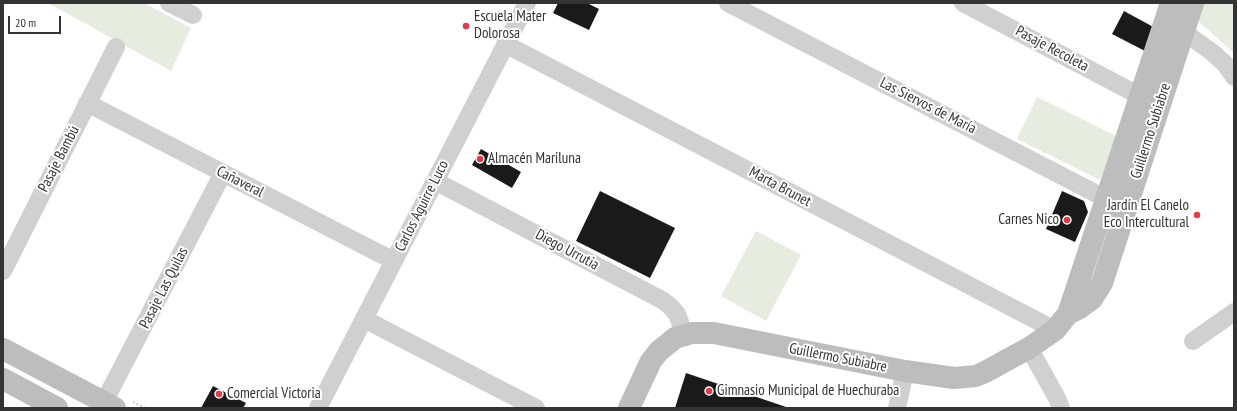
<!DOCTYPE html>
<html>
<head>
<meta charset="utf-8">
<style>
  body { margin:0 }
  #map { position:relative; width:1237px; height:411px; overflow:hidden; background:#fff; font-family:"PT Sans Narrow",sans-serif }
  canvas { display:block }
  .frame { position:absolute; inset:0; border:4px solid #333; pointer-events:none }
  .scale { position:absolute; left:8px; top:16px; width:53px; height:18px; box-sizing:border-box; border:2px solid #333; border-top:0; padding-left:5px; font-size:12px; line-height:14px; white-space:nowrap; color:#333; -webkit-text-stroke:3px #fff; paint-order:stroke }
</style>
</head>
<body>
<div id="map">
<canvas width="1237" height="411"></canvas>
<div class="frame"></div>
<div class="scale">20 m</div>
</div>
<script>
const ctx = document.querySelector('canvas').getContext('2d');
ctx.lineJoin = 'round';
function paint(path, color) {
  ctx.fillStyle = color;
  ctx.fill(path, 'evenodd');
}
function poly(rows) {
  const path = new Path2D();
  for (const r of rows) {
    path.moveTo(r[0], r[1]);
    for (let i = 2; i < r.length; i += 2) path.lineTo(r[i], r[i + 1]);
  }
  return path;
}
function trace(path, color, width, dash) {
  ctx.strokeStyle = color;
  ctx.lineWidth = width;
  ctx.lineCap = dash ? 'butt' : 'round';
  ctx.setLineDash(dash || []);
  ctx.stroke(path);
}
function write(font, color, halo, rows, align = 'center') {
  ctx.font = font + ' "PT Sans Narrow",sans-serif';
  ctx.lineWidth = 4;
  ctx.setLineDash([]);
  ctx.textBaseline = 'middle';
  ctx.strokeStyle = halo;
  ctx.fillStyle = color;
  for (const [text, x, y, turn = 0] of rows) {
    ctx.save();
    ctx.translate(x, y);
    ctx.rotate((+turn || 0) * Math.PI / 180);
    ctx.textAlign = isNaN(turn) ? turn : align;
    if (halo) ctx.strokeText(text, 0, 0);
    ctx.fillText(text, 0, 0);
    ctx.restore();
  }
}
const green = poly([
  [48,3,144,3,191,28,171,71],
  [1202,3,1234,3,1234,53,1197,20],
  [1037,97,1120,138,1100,180,1017,139],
  [756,231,801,255,766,321,721,296]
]);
const building = poly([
  [558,3,587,3,599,9,589,30,553,13],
  [1124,11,1157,29,1145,51,1112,34],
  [481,149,521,172,512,188,472,165],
  [600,191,675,228,650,278,576,241],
  [1062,191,1084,201,1088,212,1075,242,1046,229],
  [686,373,789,408,675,408],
  [213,386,246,403,243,408,201,408]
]);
const path = poly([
  [133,402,145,408]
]);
const street = poly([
  [169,3,193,15],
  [728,3,1118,205],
  [963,3,1140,96],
  [1184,32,1213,53,1225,64,1234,77],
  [505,44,1055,330],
  [87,103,394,261],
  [435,181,662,300,670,306,677,314,680,322,683,335],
  [3,271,116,47],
  [364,319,536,408],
  [1193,341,1234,312],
  [1029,348,1057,398,1061,408],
  [104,402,223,173],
  [318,408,527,3],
  [897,408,905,371]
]);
const secondary = poly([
  [1068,314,1078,309,1092,299,1102,283,1193,3],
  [3,349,115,408],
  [3,379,57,408],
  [629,408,651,361,659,351,675,338,692,333,714,333,905,371,954,378,976,376,985,372,1029,348,1055,330,1068,314,1171,3]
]);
const markers = [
  [466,26,4,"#e63946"],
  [480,159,4,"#e63946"],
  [1197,215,4,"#e63946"],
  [1067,220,4,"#e63946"],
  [709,391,4,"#e63946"],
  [219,394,4,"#e63946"]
];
const poiNames = [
  ["Escuela Mater",474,17],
  ["Dolorosa",474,34],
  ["Almacén Mariluna",488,159],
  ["Jardín El Canelo",1189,206,"right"],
  ["Eco Intercultural",1189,223,"right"],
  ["Carnes Nico",1059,220,"right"],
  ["Gimnasio Municipal de Huechuraba",717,391],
  ["Comercial Victoria",227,394]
];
const streetNames = [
  ["Pasaje Recoleta",1052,49,28],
  ["Las Siervos de María",928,106,27],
  ["Guillermo Subiabre",1151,131,-72],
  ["Pasaje Bambú",59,159,-63],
  ["Cañaveral",240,182,27],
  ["Marta Brunet",780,187,28],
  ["Carlos Aguirre Luco",422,206,-63],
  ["Diego Urrutia",567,250,28],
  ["Pasaje Las Quilas",164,288,-63],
  ["Guillermo Subiabre",838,358,11]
];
paint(green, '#e6ecdf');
paint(building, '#1a1a1a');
trace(path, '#cdcdcd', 2.5, [2, 2]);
trace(street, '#d0d0d0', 18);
trace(secondary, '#bdbdbd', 22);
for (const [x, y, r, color] of markers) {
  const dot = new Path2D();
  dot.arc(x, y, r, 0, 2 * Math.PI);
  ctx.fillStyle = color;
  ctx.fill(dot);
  trace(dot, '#fff', 1.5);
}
write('15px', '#333', '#fff', poiNames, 'left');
write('15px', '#333', '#fff', streetNames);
</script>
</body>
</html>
